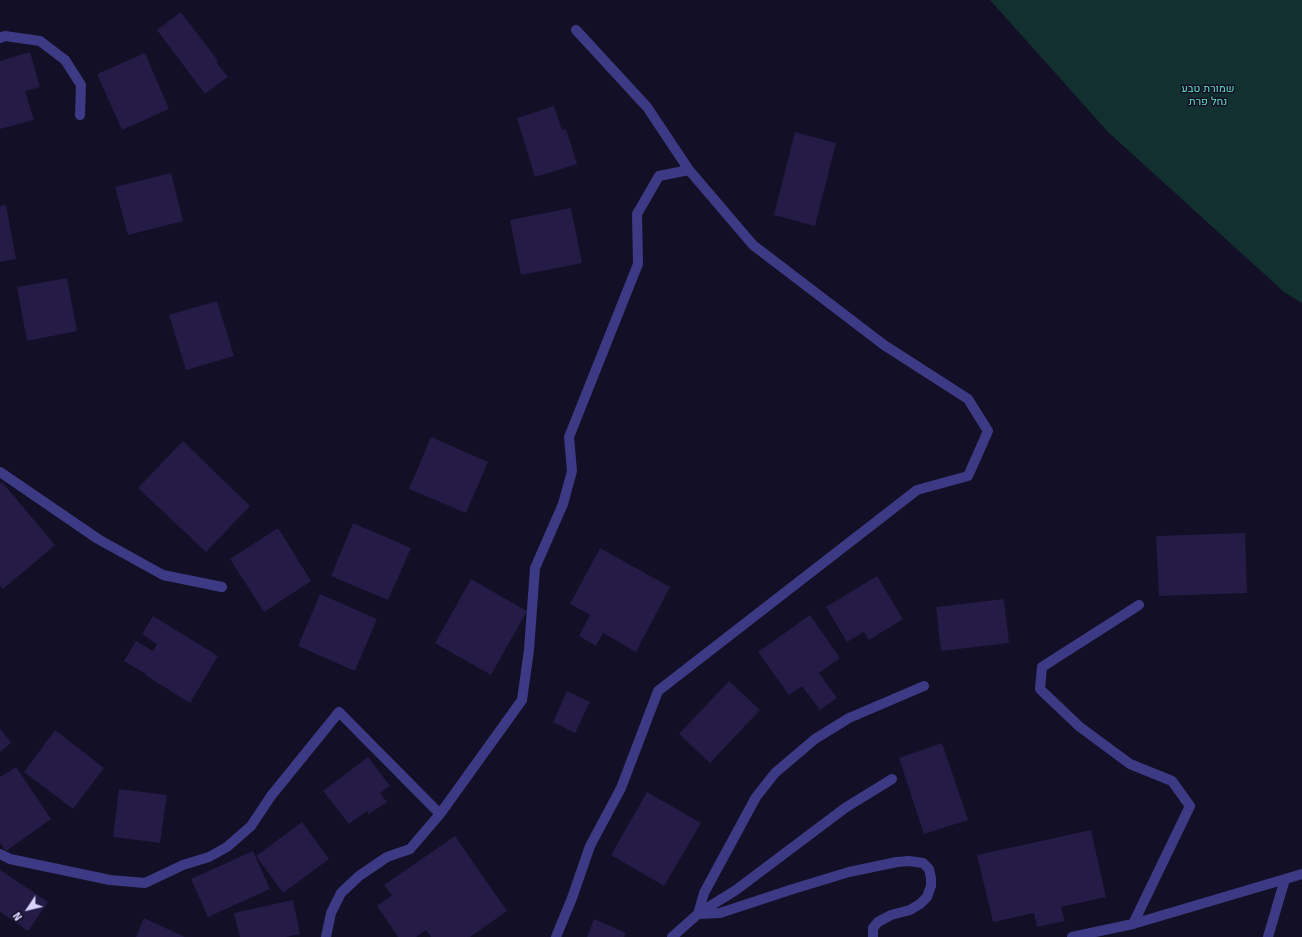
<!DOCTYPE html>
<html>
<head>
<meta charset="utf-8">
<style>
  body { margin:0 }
  #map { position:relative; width:1302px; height:937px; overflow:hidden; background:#130f26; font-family:"Fira Sans",sans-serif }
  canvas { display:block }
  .north { position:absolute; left:8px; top:889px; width:40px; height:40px; -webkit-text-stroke:3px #130f26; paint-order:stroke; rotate:235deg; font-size:11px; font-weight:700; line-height:16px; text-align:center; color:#d9d4ff }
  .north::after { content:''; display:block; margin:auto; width:14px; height:18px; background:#d9d4ff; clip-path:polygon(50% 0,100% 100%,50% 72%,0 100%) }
</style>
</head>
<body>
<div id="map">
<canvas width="1302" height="937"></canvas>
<div class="north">N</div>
</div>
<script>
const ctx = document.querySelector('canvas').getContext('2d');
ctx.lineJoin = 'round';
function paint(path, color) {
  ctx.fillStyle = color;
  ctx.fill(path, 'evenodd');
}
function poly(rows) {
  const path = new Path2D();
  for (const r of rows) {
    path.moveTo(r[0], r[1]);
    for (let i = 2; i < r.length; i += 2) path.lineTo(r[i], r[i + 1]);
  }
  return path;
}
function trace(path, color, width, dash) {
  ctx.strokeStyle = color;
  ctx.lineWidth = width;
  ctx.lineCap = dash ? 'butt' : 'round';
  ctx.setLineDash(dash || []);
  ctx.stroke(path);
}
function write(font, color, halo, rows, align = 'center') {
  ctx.font = font + ' "Fira Sans",Heebo,sans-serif';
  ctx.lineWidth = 3;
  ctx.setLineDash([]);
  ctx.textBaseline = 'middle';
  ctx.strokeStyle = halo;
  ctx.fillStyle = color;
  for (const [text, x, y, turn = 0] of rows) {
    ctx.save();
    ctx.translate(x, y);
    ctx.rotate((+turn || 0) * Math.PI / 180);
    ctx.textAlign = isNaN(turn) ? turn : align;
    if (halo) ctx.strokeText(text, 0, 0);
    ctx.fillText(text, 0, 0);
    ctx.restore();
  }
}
const green = poly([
  [990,0,1302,0,1302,303,1284,292,1108,132]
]);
const building = poly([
  [181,12,218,61,216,62,228,77,205,94,157,30],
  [30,52,40,87,25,91,34,120,0,129,0,61],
  [145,53,169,109,122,130,97,74],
  [554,106,562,130,566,129,577,164,535,177,517,118],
  [795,132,836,143,815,226,774,215],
  [171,173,183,221,128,235,115,187],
  [6,205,16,259,0,262,0,206],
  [571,208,582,263,521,275,510,220],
  [67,278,77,331,27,341,17,287],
  [217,301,234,356,186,370,169,315],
  [431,437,488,462,466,513,409,489],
  [183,441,250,506,206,552,138,488],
  [2,482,55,545,3,589,0,586,0,484],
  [353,523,411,548,388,600,331,576],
  [278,528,311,581,264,612,230,559],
  [1245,533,1247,593,1159,596,1156,536],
  [600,548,670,587,636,652,603,633,596,646,579,636,590,615,570,604],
  [877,576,903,619,869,640,864,632,847,642,826,607],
  [471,579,527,611,491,675,435,643],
  [320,594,377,619,355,671,298,646],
  [1004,599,1009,643,941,651,936,607],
  [810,615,840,658,819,673,837,698,820,710,802,686,789,695,758,652],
  [153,616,218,656,190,703,145,675,146,674,124,661,136,641,153,651,157,644,142,634],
  [729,681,760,710,710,763,679,734],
  [567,691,590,702,575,733,553,722],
  [0,728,11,743,0,752],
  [55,730,104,768,73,809,24,772],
  [942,743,968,820,924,834,899,758],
  [368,757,390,786,380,793,387,802,369,814,367,811,349,824,323,791],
  [16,767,51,819,6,851,0,843,0,777],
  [119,789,167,795,160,843,113,837],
  [647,792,701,823,664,886,611,855],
  [302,822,329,859,283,893,256,856],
  [1091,830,1106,897,1061,907,1065,921,1037,927,1034,913,993,922,977,855],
  [455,836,507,911,470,937,431,937,426,930,416,937,398,937,377,906,392,895,384,885],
  [253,851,270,889,208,917,191,879],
  [0,870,48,902,28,931,0,912],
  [293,900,300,934,286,937,240,937,234,913],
  [144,918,185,937,136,937],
  [594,919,626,933,624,937,587,937]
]);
const minor = poly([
  [576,30,647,107,689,170],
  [0,38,5,36,40,41,65,60,81,85,80,115],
  [0,472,98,539,163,575,222,587],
  [0,854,10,859,110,880,145,883,183,865,209,857,227,847,251,826,271,796,339,712,440,814],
  [699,913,736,890,845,808,892,779],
  [698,914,720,913,793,889,849,872,897,862,909,861,923,863,929,869,931,878,931,886,927,897,920,904,910,910,891,915,878,922,873,928,873,937],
  [1133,924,1302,874],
  [326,937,331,913,341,893,359,876,387,857,410,849,440,814,522,700,529,650,535,568,563,504,572,471,569,437,638,264,637,214,659,176,689,170,753,245,884,345,968,399,988,431,968,476,917,490,658,691,621,788,590,846,572,898,556,937],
  [672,937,698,914,704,893,756,797,775,773,815,739,849,718,924,686],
  [1072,937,1133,924,1190,806,1172,781,1130,764,1080,727,1040,689,1042,667,1139,605],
  [1268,937,1285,879]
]);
const parkNames = [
  ["שמורת טבע",1208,89],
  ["נחל פרת",1208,102]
];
paint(green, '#12302f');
paint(building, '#241b47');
trace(minor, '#3d3a85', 10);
write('11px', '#5fe0c0', '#130f26', parkNames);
</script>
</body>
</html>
